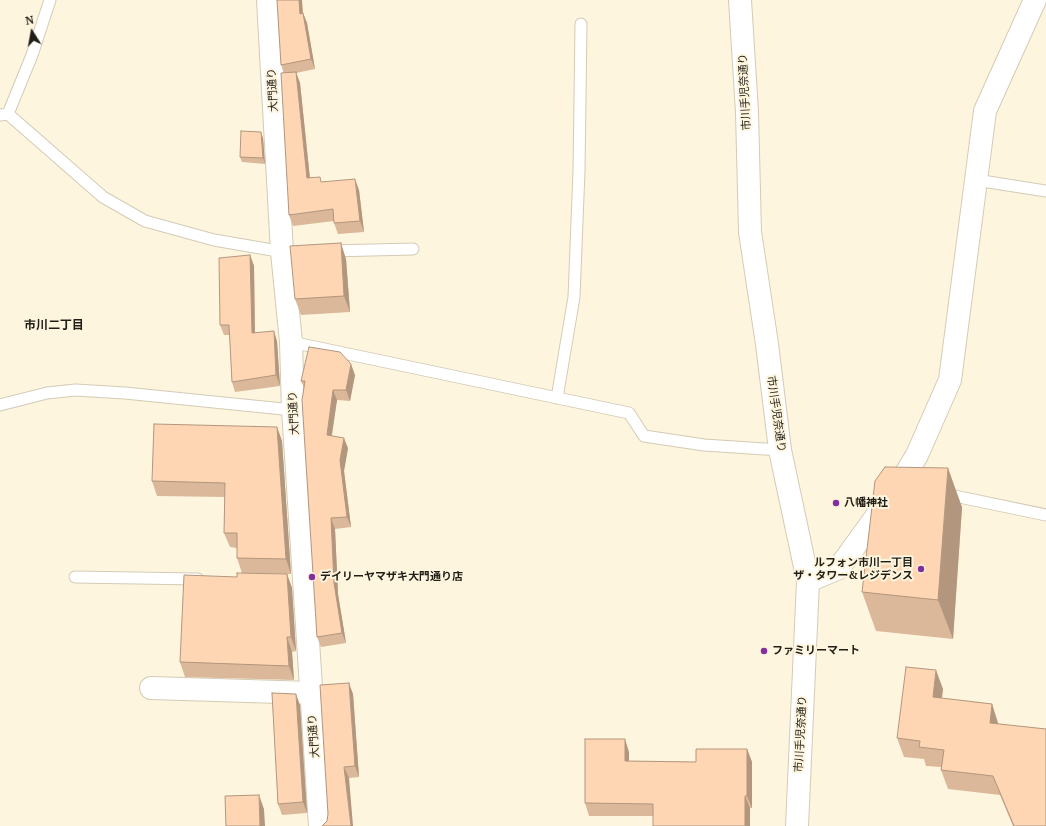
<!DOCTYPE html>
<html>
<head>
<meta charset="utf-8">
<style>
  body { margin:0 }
  #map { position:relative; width:1046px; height:826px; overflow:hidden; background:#fef5df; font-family:"PT Serif",serif }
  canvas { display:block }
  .north { position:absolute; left:12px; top:12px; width:40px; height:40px; -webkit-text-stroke:3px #fef5df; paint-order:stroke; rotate:349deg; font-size:11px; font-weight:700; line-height:16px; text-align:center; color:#211e16 }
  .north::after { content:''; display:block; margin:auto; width:14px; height:18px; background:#211e16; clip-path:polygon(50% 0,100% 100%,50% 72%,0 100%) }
</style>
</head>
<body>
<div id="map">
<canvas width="1046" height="826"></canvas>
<div class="north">N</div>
</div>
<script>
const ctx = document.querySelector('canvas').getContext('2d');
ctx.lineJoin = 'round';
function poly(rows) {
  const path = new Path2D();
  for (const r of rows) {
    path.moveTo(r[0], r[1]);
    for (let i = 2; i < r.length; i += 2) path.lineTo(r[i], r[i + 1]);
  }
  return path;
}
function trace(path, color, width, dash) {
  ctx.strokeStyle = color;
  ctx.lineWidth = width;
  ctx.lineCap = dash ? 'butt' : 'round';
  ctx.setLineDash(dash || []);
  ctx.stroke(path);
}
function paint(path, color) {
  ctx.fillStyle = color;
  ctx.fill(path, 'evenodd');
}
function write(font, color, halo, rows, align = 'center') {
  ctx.font = font + ' "PT Serif","Noto Sans JP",serif';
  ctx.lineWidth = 4;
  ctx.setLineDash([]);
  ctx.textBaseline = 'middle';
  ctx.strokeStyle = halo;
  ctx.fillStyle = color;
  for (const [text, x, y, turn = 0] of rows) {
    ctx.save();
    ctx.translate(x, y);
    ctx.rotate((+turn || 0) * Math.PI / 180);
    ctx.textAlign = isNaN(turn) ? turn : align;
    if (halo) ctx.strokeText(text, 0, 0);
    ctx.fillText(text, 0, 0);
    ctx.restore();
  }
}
const lane = poly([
  [8,114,32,55,50,0],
  [0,115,8,114,103,197,145,221,214,240,284,252],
  [976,180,1046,191],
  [330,251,413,249],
  [291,342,629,413,644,436,704,445,780,450],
  [557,398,574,297,579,171,581,24],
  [0,405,47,393,75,390,125,393,293,410],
  [945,494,1046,515],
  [75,577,198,579]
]);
const street = poly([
  [268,0,282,252,291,342,293,410,320,826],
  [808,581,839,568,899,485,917,455,950,380,985,111,1035,0],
  [151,688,312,693]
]);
const secondary = poly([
  [740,0,747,112,750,232,767,344,780,450,808,581,797,826]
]);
const wall = poly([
  [277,0,302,0,303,13,307,23,315,69,296,73,300,83,310,178,322,182,359,190,364,232,338,234,334,223,334,221,293,226,289,215,284,73,281,65],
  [263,138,265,164,242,162,240,157],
  [250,255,254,266,255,333,277,341,280,386,235,392,232,382,230,335,224,335,220,325],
  [346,259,350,312,301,315,295,299],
  [355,375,350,401,337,400,332,436,348,448,344,471,351,527,335,529,338,594,346,643,321,647,317,637,304,388,301,381],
  [277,427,282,441,291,574,242,573,237,558,237,548,230,547,224,533,225,497,157,496,152,481],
  [962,507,953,639,876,631,862,592],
  [287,574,292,588,296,651,292,652,294,680,185,677,180,662,237,577],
  [943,689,942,699,992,704,998,724,1046,826,1013,826,1000,795,948,789,941,770,941,767,926,766,924,759,904,757,897,738],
  [353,694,359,777,349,778,327,821],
  [300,705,307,813,282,815,278,804],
  [747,749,752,762,752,808,653,816,589,816,585,803,629,752,629,761,696,762]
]);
const shadedWall = poly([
  [299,0,302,0,303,24,300,14],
  [303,13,307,23,315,69,311,59],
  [296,72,300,83,311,189,307,178],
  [261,132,263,138,265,164,263,158],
  [355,179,359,190,364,232,360,221],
  [341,243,346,259,350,312,344,296],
  [250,255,254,266,255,343,252,333],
  [274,331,277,341,280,386,276,375],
  [351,364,355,375,350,401,346,390],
  [333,390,337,400,330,445,327,435],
  [277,427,282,441,291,574,286,559],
  [344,438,348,448,344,471,351,527,347,517,340,460],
  [948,468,962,507,953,639,938,600],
  [331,518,335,529,338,594,346,643,342,633,334,583],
  [287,574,292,588,296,651,291,637],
  [287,637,292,652,294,680,289,666],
  [936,670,943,689,939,716,933,697],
  [349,683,353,694,359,777,355,766],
  [296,694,300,705,307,813,303,802],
  [992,704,998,723,996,741,990,723],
  [625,739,629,752,629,773,625,761],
  [747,749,752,762,752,808,747,796],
  [344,767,349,778,353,826,351,826],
  [259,795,264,809,265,826,260,826],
  [745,796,750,808,750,826,745,826]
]);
const building = poly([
  [277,0,299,0,300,14,303,13,311,59,281,65,277,0],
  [296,72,307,178,320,177,321,182,355,179,360,221,334,223,333,209,289,215,281,73,296,72],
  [241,131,261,132,263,158,240,157,241,131],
  [341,243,344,296,295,299,290,246,341,243],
  [250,255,252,333,274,331,276,375,232,382,229,325,220,325,219,258,250,255],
  [309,347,340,352,351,364,346,390,333,390,327,435,344,438,340,460,347,517,331,518,334,583,342,633,317,637,302,400,305,381,301,381,309,347],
  [154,424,277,427,286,559,237,558,237,533,224,533,225,483,152,481,154,424],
  [885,467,948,468,938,600,862,592,875,481,885,467],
  [237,573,287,574,291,637,287,637,289,666,180,662,184,575,237,577,237,573],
  [906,667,936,670,933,697,992,704,990,723,1046,729,1046,826,1014,826,993,776,941,770,944,750,919,747,920,741,897,738,906,667],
  [349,683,355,766,344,767,351,826,322,826,327,821,328,814,320,685,349,683],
  [272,693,296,694,303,802,278,804,272,693],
  [585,739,625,739,625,761,696,762,696,749,747,749,747,796,745,796,745,826,653,826,653,804,585,803,585,739],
  [259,795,260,826,226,826,225,796,259,795]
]);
const markers = [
  [836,503,4,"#822f9e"],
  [921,569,4,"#822f9e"],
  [312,577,4,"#822f9e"],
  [764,651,4,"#822f9e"]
];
const streetNames = [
  ["大門通り",273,90,-93],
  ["市川手児奈通り",745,92,-93],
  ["大門通り",294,413,-93],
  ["市川手児奈通り",776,414,82],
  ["市川手児奈通り",801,734,-87],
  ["大門通り",314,736,-94]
];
const poiNames = [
  ["八幡神社",844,503],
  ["ルフォン市川一丁目",913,563,"right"],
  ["ザ・タワー&レジデンス",913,576,"right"],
  ["デイリーヤマザキ大門通り店",320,577],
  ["ファミリーマート",772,651]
];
const neighbourhoodNames = [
  ["市川二丁目",54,326]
];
trace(lane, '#d3cbb6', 13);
trace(street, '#d3cbb6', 24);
trace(secondary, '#d3cbb6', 24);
trace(lane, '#fff', 11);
trace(street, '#fff', 22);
trace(secondary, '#fff', 22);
paint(wall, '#dbb89a');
paint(shadedWall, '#b2967d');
paint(building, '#ffd6b3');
trace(building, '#b2967d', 1);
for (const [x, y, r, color] of markers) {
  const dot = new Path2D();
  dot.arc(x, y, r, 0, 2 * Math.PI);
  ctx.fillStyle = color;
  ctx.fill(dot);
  trace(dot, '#fef5df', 1.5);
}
write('11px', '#211e16', '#fef5df', streetNames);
write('bold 11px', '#211e16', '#fef5df', poiNames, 'left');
write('bold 12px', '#211e16', '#fef5df', neighbourhoodNames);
</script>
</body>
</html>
